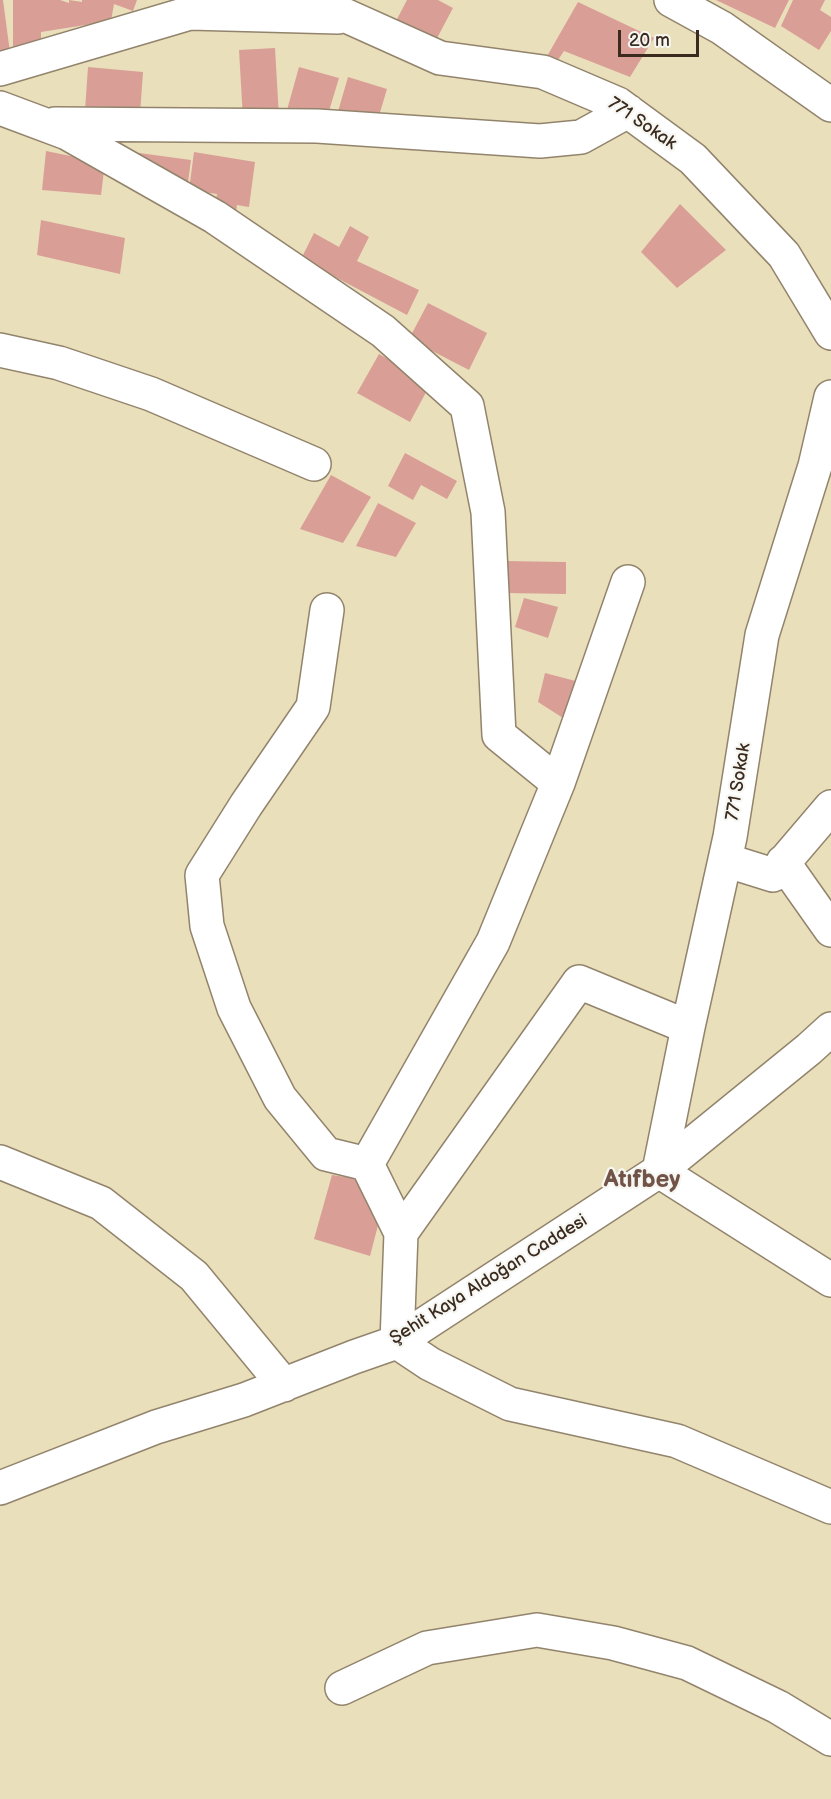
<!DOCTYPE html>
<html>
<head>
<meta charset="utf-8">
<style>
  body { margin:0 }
  #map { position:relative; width:831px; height:1799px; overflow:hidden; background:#eadfbb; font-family:"Balsamiq Sans",sans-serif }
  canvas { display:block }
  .scale { position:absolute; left:618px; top:30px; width:81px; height:27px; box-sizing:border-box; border:3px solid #3b2a1e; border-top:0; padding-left:8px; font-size:18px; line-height:21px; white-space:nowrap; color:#3b2a1e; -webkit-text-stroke:4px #f6f6f2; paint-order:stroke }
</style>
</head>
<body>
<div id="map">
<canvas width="831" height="1799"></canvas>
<div class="scale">20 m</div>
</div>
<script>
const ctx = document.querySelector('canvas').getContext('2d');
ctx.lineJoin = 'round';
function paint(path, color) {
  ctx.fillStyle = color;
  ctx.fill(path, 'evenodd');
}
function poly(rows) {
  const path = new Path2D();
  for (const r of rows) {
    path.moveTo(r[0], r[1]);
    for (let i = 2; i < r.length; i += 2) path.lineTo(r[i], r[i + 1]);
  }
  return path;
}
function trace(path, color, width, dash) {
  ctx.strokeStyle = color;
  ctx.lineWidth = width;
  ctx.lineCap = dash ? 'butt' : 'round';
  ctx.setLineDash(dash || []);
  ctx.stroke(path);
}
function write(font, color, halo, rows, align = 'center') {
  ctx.font = font + ' "Balsamiq Sans",sans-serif';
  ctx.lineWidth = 4.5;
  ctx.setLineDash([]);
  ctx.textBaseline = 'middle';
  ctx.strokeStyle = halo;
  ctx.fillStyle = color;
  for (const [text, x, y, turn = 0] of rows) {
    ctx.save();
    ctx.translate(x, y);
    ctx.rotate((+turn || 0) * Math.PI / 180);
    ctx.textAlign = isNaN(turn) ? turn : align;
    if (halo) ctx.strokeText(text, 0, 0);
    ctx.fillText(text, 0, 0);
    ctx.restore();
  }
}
const building = poly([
  [0,0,3,0,11,60,0,62],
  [13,0,60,0,69,3,69,0,82,2,82,0,137,0,133,11,114,4,111,21,41,32,41,48,13,48],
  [407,0,438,0,453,8,435,42,396,21],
  [716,0,789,0,775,28],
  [793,0,825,0,820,10,831,17,831,31,819,50,781,26],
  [578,2,654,38,630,77,564,51,556,63,546,58],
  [275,48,279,117,243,119,239,50],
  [88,67,143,72,140,114,85,110],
  [299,67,339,78,326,121,287,110],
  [348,77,387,89,376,126,337,115],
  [46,151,105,163,101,195,42,190],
  [132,152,191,160,186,197],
  [194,152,255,162,249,207,237,205,235,220,214,211,217,194,189,190],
  [680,204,726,250,677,288,641,252],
  [41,220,125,238,120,274,37,255],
  [350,226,369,237,357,261,419,290,407,315,301,259,314,233,339,247],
  [428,303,487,333,469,370,409,339],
  [379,354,431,383,410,422,357,393],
  [405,453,457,481,447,499,421,485,413,500,388,486],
  [331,475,371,497,343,543,300,529],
  [378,503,416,523,396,557,356,546],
  [505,561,566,562,566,594,505,593],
  [524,598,558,607,548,638,515,627],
  [545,673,587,684,574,725,538,702],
  [332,1175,353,1178,368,1192,382,1210,370,1256,314,1239]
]);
const minor = poly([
  [311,0,440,58,543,72,618,104,693,159,784,255,831,333],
  [671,0,722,28,831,105],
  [0,69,190,13,338,17],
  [0,108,67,133,215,217,383,331,467,406,488,512,499,735,558,783],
  [55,124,317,126,540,141,581,137,628,111],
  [0,350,59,363,151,394,314,464],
  [831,397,815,466,762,635,730,837,688,1027,659,1171,831,1280],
  [327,610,313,707,246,805,202,875,207,926,234,1008,280,1098,326,1154,367,1164],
  [725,860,773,875,831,807],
  [783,862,831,930],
  [688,1027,579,982,401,1233,397,1342,430,1364,510,1404,677,1441,831,1507],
  [0,1162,101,1203,194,1276,284,1385],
  [401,1233,367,1164,493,942,558,783,628,582],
  [0,1488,156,1427,244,1400,354,1357,397,1342,659,1171,809,1049,831,1029],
  [342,1688,427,1648,537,1630,613,1643,687,1663,778,1707,831,1739]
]);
const streetNames = [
  ["771 Sokak",642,124,34],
  ["771 Sokak",739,782,-81],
  ["Şehit Kaya Aldoğan Caddesi",489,1280,-32]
];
const districtNames = [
  ["Atıfbey",642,1181]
];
paint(building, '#d99f97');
trace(minor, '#92846c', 36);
trace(minor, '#fff', 33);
write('18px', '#3b2a1e', '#f6f6f2', streetNames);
write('bold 24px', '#725348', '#f6f6f2', districtNames);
</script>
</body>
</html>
